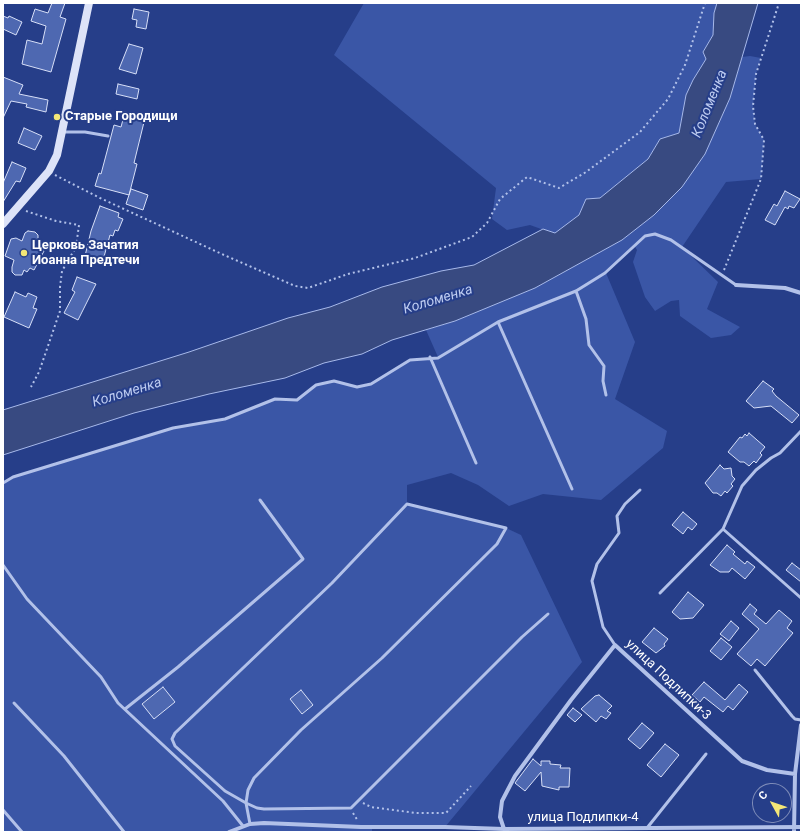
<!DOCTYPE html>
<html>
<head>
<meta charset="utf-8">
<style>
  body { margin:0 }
  #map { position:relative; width:804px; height:835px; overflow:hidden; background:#263e89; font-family:Roboto,sans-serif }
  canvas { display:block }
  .frame { position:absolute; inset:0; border:4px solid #fff; pointer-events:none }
  .north { position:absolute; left:752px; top:783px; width:40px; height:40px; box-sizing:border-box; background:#263e89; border:1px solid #7d8bb8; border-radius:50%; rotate:310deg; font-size:11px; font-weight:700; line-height:16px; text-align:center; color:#fff }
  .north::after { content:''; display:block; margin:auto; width:14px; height:18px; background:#f3e677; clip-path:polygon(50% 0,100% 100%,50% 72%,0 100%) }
</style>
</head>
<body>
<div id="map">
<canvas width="804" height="835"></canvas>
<div class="frame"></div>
<div class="north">С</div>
</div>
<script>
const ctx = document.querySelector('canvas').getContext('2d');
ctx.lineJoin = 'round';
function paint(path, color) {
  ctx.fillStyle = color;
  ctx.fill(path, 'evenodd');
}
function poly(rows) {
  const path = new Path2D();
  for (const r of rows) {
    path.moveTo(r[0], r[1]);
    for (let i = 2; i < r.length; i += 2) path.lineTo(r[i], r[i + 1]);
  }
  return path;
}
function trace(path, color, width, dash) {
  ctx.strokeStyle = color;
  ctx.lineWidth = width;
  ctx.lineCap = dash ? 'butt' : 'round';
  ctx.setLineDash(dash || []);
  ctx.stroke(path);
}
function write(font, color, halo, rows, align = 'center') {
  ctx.font = font + ' Roboto,sans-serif';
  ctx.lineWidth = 4;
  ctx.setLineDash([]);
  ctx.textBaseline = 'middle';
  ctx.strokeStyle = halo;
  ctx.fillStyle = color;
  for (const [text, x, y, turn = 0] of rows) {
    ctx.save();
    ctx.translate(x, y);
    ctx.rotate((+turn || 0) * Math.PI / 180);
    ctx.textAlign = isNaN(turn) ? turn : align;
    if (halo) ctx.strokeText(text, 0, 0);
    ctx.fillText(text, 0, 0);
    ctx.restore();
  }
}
const green = poly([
  [364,3,717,3,714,13,713,35,703,52,706,59,693,80,686,95,679,133,660,139,648,159,600,198,586,199,579,215,555,234,530,225,507,230,492,219,496,188,334,55],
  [750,56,761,58,756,74,753,106,755,124,764,140,761,179,726,182,682,247,718,282,707,309,740,327,731,335,711,338,680,316,679,300,671,301,655,311,645,297,633,262,637,250,634,245,606,273,635,342,615,399,667,431,663,448,601,500,543,494,509,506,478,485,451,473,407,485,407,504,506,528,521,535,582,662,445,827,372,827,372,832,3,832,3,483,13,477,173,428,225,419,275,399,297,400,316,385,334,381,357,387,371,384,410,360,438,357,426,330,455,321,535,288,622,240,654,215,682,187,705,154,730,98,742,57]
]);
const water = poly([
  [717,3,758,3,730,98,705,154,682,187,654,215,622,240,535,288,455,321,392,340,362,354,324,363,285,378,209,394,134,413,3,455,3,410,189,352,288,318,330,307,382,287,441,271,474,265,543,229,555,233,579,215,586,199,600,198,648,159,660,139,679,133,686,95,693,80,706,59,703,52,713,35,714,13,717,3]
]);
const building = poly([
  [52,3,65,3,60,17,66,19,51,72,22,64,27,40,42,44,46,26,31,21,35,9,48,13,52,3],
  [134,9,149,12,146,29,136,27,137,20,132,19,134,9],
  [3,16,8,18,9,16,22,22,16,35,3,29,3,16],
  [129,44,143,48,136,74,119,69,129,44],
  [3,77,23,85,19,94,48,100,46,112,26,107,27,104,11,101,3,118,3,77],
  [118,84,139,89,137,99,116,94,118,84],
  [125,112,145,118,134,163,137,164,129,195,95,186,99,173,101,174,114,125,121,127,125,112],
  [24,128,42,136,35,150,18,143,24,128],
  [12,162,26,168,20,182,16,181,3,202,3,183,12,162],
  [131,189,148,195,143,210,126,204,131,189],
  [785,191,800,199,794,208,789,206,788,209,785,207,775,225,765,220,774,204,777,206,785,191],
  [100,206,119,213,118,217,123,219,118,231,115,230,113,236,110,235,102,264,89,261,90,257,85,256,91,231,100,206],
  [28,231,35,232,38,235,38,240,35,246,44,251,34,270,30,268,27,272,24,270,22,275,15,275,12,272,12,267,14,260,5,256,11,239,16,238,22,241,25,233,28,231],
  [77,277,96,284,78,320,64,313,75,292,72,290,77,277],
  [15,292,26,297,28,293,37,297,33,308,37,309,29,328,4,317,15,292],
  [763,381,774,389,772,391,776,396,799,415,792,423,771,406,754,408,746,401,763,381],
  [749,433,765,447,760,453,762,455,756,463,754,461,749,466,744,462,740,462,728,452,740,437,742,438,745,434,747,436,749,433],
  [720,465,724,469,731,468,732,476,735,479,731,484,733,486,727,493,725,491,721,496,717,493,713,493,705,483,720,465],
  [683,512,697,524,692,530,688,527,683,534,672,525,683,512],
  [727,545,735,552,733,554,745,564,747,561,755,567,745,579,732,568,729,572,720,572,710,565,727,545],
  [792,563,801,570,801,582,786,570,792,563],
  [688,592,704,605,693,618,680,619,672,612,688,592],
  [750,604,757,610,754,614,766,624,779,610,792,621,787,628,793,633,765,666,757,659,751,666,737,654,759,629,742,614,750,604],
  [731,621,739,628,729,641,720,634,731,621],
  [654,628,668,639,664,644,665,646,656,653,642,642,654,628],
  [721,638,732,647,721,660,710,651,721,638],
  [704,682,725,700,739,684,748,692,733,710,728,706,723,712,704,697,700,702,692,695,704,682],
  [163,687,175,702,154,719,142,704,163,687],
  [301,690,313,705,302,714,290,699,301,690],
  [599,695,612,706,607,711,611,713,606,719,601,716,596,722,581,709,595,696,599,695],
  [573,708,582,715,575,722,567,715,573,708],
  [642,723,654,733,640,749,628,739,642,723],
  [665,744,679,755,661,777,647,765,665,744],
  [533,759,541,766,541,761,550,761,550,764,561,765,560,768,570,768,569,787,559,787,559,790,542,786,541,772,525,791,515,783,533,759]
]);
const path = poly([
  [55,175,100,198,224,255,295,286,308,288,348,274,415,258,472,237,487,223,500,199,527,177,559,188,586,172,640,132,668,99,685,65,705,3],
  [26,211,56,221,79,225,76,247,62,271,60,287,60,311,39,372,31,387],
  [724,270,761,179,764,140,755,124,753,106,756,74,779,3],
  [363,803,371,807,416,813,446,813,471,786],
  [353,813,358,821]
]);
const lane = poly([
  [62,132,85,132,108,136],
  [576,291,586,319,589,345,604,366,603,381,606,395],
  [498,322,572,489],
  [430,357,476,463],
  [3,483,13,477,173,428,225,419,275,399,297,400,316,385,334,381,357,387,371,384,410,360,438,358,498,322,576,291,605,273,645,236,655,234,671,240,736,285],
  [723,529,801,598],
  [3,565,27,599,101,677,118,703,223,801,243,826],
  [660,593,723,529,742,486,756,470,771,458,780,453,801,431],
  [615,645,603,627,592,581,597,564,619,533,617,516,625,504,640,490],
  [755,670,792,716,795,719,801,720],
  [14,703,64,756,124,832],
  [125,709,178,667,303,559,260,500],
  [3,810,22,832],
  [250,824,246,803,225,791,175,746,172,739,175,733,332,583,407,504,506,528,497,544,382,658,301,730,254,778,248,790,246,803,257,808,264,809,351,808,522,637,548,614],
  [647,828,706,754]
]);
const street = poly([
  [736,285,785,288,801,293],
  [504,829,500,817,502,801,515,776,571,700,615,645,742,761,767,770,795,774],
  [229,832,250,824,264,823,361,827,445,827,504,829,801,827],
  [794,832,795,774,801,725]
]);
const secondary = poly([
  [3,224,49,171,57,155,89,3]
]);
const markers = [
  [57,117,4,"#f3e677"],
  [24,253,4,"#f3e677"]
];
const poiNames = [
  ["Старые Городищи",65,117],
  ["Церковь Зачатия",32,246],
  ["Иоанна Предтечи",32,261]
];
const streetNames = [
  ["улица Подлипки-3",668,680,43],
  ["улица Подлипки-4",583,818]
];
const waterNames = [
  ["Коломенка",710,104,-68],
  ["Коломенка",438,300,-17],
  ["Коломенка",127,393,-17]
];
paint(green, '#3a56a6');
paint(water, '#384a81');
trace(water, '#a7b9ea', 1);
paint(building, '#4e68b1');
trace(building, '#d7dff7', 1);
trace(path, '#b2c1e9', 2, [2, 3]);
trace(lane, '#b2c1e9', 3);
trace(street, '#b2c1e9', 4);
trace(secondary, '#dde3f8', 8);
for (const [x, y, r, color] of markers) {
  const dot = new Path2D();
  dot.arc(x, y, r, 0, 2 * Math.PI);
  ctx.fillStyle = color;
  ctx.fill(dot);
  trace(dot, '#263e89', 1.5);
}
write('bold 13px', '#fff', '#263e89', poiNames, 'left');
write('13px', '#fff', '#263e89', streetNames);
write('italic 14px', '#beccf1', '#263e89', waterNames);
</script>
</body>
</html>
